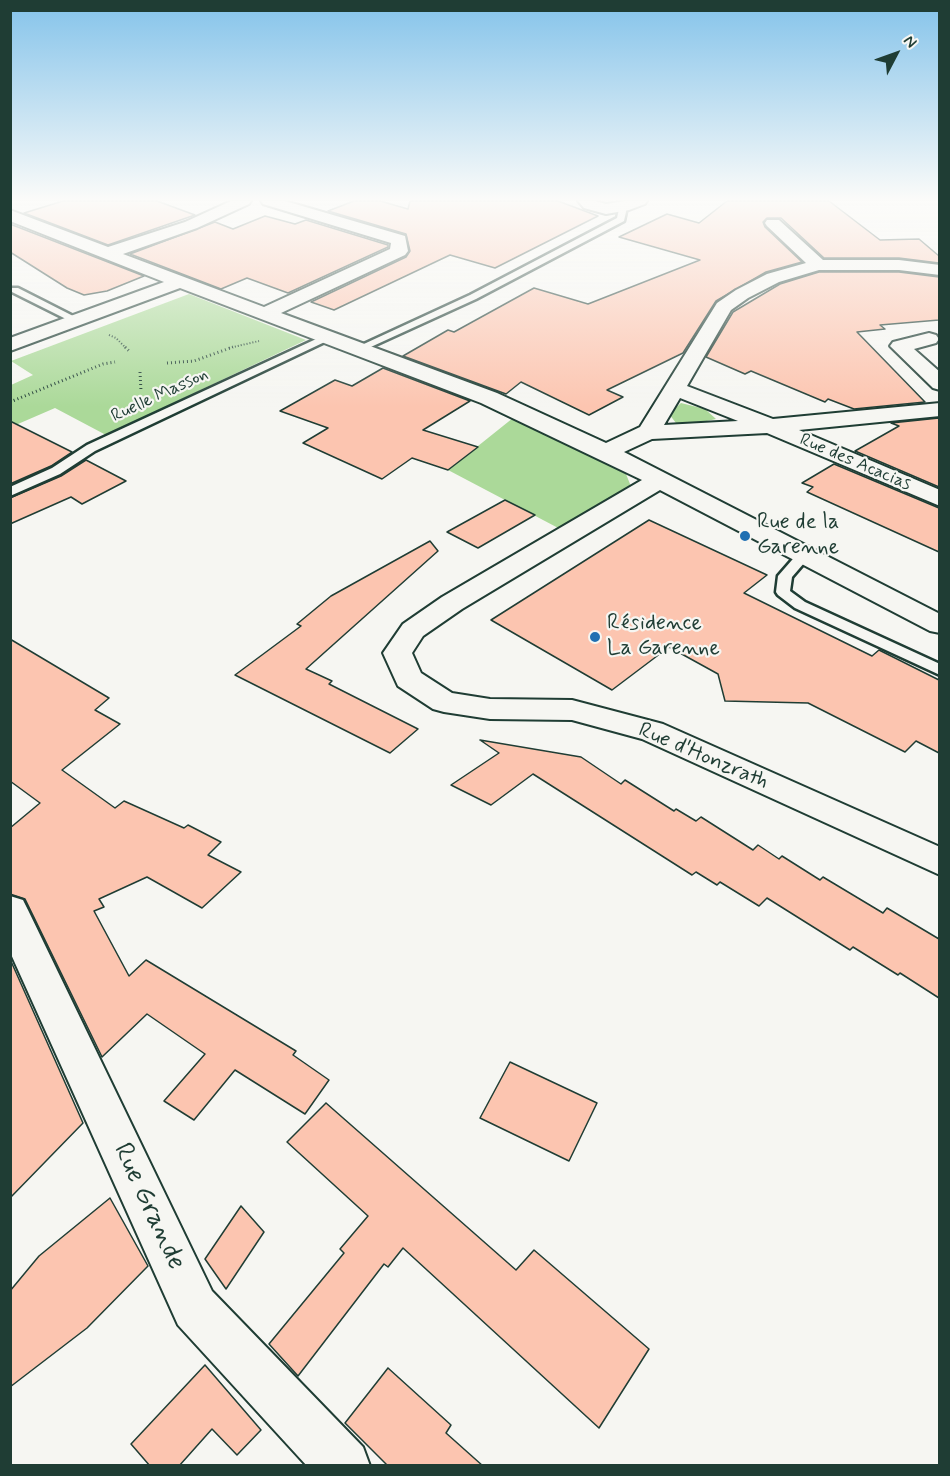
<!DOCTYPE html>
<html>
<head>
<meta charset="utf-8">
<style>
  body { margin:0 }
  #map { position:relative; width:950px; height:1476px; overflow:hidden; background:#f6f6f2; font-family:Mynerve,sans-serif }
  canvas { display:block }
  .frame { position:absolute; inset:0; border:12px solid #1f3d34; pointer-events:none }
  .north { position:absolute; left:866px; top:24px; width:60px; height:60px; -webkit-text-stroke:4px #f6f6f2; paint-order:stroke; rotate:49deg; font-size:16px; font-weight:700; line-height:24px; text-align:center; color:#1f3d34 }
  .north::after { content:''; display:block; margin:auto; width:21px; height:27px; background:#1f3d34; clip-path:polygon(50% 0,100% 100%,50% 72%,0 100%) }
</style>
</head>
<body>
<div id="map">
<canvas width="950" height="1476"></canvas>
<div class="frame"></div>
<div class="north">N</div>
</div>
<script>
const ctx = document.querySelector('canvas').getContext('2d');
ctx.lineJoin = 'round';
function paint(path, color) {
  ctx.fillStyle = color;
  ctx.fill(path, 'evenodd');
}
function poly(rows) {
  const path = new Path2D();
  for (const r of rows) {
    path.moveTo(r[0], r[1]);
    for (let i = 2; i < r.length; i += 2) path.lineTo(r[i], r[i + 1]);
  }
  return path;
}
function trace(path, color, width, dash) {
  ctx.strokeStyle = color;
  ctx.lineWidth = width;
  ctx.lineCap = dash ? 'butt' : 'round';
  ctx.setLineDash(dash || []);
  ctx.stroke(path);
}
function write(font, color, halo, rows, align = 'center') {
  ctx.font = font + ' Mynerve,sans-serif';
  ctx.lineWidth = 4.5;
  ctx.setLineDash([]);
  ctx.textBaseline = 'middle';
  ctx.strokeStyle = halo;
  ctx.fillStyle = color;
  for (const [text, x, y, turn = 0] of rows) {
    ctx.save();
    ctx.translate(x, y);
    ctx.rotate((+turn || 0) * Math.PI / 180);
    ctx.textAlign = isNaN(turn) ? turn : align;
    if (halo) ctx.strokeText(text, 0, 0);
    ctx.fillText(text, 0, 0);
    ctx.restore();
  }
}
const green = poly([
  [189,294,306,340,106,435,55,408,11,427,11,385,33,375,11,361],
  [681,403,705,409,716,419,688,425,676,423,669,414],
  [513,418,626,474,632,489,562,530,448,470]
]);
const building = poly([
  [63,201,157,201,195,215,108,245,24,213,63,201],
  [354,201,380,201,408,209,410,201,558,201,598,216,495,268,450,255,334,310,311,302,406,257,410,251,406,234,328,211,354,201],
  [727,201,829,201,880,240,919,239,939,256,939,263,899,258,824,258,781,218,767,218,763,222,765,227,802,262,766,272,716,301,683,353,607,390,623,397,589,415,521,382,506,394,403,356,448,330,454,332,534,288,588,304,700,260,619,237,667,214,699,223,727,201],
  [265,216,295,224,306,220,388,245,388,247,288,293,247,278,221,289,130,254,215,222,233,229,265,216],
  [10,224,144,276,107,291,84,295,67,288,10,252,10,224],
  [819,272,899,272,939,277,939,320,880,325,885,329,857,332,925,402,854,409,828,399,825,402,751,371,745,374,706,357,733,312,780,284,819,272],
  [383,368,470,401,423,430,478,447,448,470,412,458,382,479,303,443,328,428,280,411,335,380,352,386,383,368],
  [939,418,939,487,855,451,899,426,891,423,939,418],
  [10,421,72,452,51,466,10,484,10,421],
  [86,460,126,481,82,504,71,497,10,524,10,498,61,476,86,460],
  [834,464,939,508,939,552,807,492,813,487,802,483,834,464],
  [505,500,535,515,478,548,447,532,505,500],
  [649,520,767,575,744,593,872,656,879,650,939,680,939,753,916,741,905,752,808,703,725,701,718,674,669,647,612,690,491,620,649,520],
  [430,541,438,551,306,669,332,681,329,684,418,729,390,753,235,675,301,626,297,624,331,596,430,541],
  [10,639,109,698,95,710,120,724,62,770,115,808,124,801,184,828,188,825,221,842,208,855,241,872,202,908,147,877,99,899,104,907,94,911,129,976,146,960,296,1051,293,1055,329,1080,305,1114,235,1070,194,1120,164,1101,205,1054,147,1014,102,1057,25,899,10,894,10,828,40,803,10,781,10,639],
  [480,740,581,757,621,784,625,780,674,811,676,809,696,821,701,817,753,850,758,845,779,859,782,856,820,880,823,877,883,913,887,908,939,939,939,998,900,973,898,975,853,947,850,950,767,898,759,906,720,882,717,885,696,872,692,875,533,774,491,805,451,785,499,753,480,740],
  [10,959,83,1123,10,1198,10,959],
  [510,1062,597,1103,569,1161,480,1118,510,1062],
  [326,1103,516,1270,534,1250,649,1349,599,1428,403,1248,388,1267,384,1264,298,1376,269,1344,344,1253,340,1249,368,1216,287,1142,326,1103],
  [110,1198,148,1266,87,1328,10,1387,10,1291,39,1256,110,1198],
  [241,1206,264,1232,226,1289,205,1259,241,1206],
  [205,1365,261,1430,237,1455,212,1429,179,1466,150,1466,131,1444,205,1365],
  [388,1368,451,1425,446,1433,483,1466,388,1466,345,1423,388,1368]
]);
const pathFar1 = poly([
  [109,335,116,338,126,348],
  [229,348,259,341]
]);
const path = poly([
  [125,347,129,351],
  [167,363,194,361,233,347],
  [140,372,141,391],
  [10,402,103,364,115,362]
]);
const service = poly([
  [620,205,627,207,624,221,476,299,362,351,353,349,470,295,617,218,620,205],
  [12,288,18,288,81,320,72,322,12,292,12,288],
  [327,334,331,335,331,339,95,451,60,474,10,496,10,487,52,468,87,445,327,334],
  [804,551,811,555,792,577,790,591,805,602,940,664,940,675,795,608,778,595,776,592,778,576,799,552,804,551]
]);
const minor = poly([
  [231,201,251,201,249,204,197,228,123,254,264,307,390,249,391,243,263,204,261,201,285,201,405,236,408,251,405,255,281,313,497,393,606,443,640,427,717,303,736,290,767,274,806,263,767,226,765,223,767,220,779,220,823,260,899,260,940,265,940,275,899,270,819,270,779,282,748,298,731,310,687,386,773,419,940,403,940,416,799,430,940,490,940,506,767,433,652,439,624,452,940,614,940,633,930,631,660,490,462,609,423,636,412,653,421,673,452,693,490,699,572,700,663,724,940,847,940,875,642,739,572,720,490,719,444,712,433,709,398,686,383,653,403,624,442,597,642,480,481,403,180,288,10,351,10,338,164,282,10,221,10,210,108,247,185,222,231,201],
  [680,398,738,421,664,425,680,398],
  [578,201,595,201,606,204,625,201,647,201,645,204,629,210,606,214,584,208,578,201],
  [929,333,936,335,939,339,936,343,914,349,940,372,940,390,933,388,890,346,893,342,929,333],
  [10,896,23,900,28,910,212,1291,363,1447,370,1466,307,1466,178,1325,10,952,10,896]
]);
const markers = [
  [745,536,6,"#1f6fb2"],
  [595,637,6,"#1f6fb2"]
];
const farStreetnames = [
  ["Ruelle Masson",160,396,-25],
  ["Rue des Acacias",855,463,23]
];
const poiNames = [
  ["Rue de la",757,523],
  ["Garenne",757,548],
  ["Résidence",607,624],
  ["La Garenne",607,649]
];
const streetNames = [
  ["Rue d'Honzrath",703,757,23]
];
const nearStreetnames = [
  ["Rue Grande",148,1207,65]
];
paint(green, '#abd999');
paint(building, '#fcc5b0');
trace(building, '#1f3d34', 1.5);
trace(service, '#1f3d34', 5);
trace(minor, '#1f3d34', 4);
trace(pathFar1, '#1f3d34', 2, [1, 2]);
trace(path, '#1f3d34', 3, [1, 3]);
paint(service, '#f6f6f2');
paint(minor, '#f6f6f2');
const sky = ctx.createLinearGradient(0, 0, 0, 407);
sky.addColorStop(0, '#84c3ea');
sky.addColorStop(0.49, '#fbfbf9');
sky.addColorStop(1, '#fbfbf900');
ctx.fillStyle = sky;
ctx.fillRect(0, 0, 950, 407);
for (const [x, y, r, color] of markers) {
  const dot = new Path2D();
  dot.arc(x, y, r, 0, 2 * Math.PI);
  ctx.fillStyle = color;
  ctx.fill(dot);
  trace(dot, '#f6f6f2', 2);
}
write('18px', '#1f3d34', '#f6f6f2', farStreetnames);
write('22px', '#1f3d34', '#f6f6f2', poiNames, 'left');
write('22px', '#1f3d34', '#f6f6f2', streetNames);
write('27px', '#1f3d34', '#f6f6f2', nearStreetnames);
</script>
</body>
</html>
